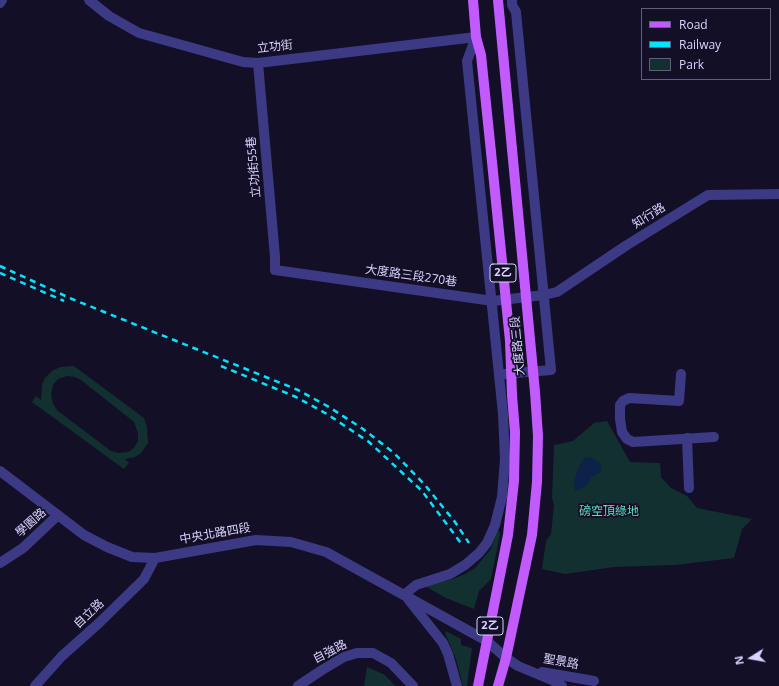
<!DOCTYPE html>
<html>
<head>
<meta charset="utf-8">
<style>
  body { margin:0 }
  #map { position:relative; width:779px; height:686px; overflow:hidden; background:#130f26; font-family:"Open Sans",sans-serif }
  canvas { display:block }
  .legend { position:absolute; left:641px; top:8px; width:130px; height:72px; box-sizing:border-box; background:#130f26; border:1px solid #625e7d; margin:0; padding:5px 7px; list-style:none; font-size:12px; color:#d9d4ff }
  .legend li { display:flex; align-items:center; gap:8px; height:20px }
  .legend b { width:20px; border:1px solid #625e7d }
  .north { position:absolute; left:731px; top:638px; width:40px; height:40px; -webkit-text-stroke:3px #130f26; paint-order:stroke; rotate:259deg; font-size:11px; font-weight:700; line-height:16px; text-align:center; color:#d9d4ff }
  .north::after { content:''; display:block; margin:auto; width:14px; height:18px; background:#d9d4ff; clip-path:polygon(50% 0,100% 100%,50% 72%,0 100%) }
</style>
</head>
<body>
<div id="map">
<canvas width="779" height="686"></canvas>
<ul class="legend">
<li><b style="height:5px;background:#c25bff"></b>Road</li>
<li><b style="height:5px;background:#00e5ff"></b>Railway</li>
<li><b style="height:11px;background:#12302f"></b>Park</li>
</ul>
<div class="north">N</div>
</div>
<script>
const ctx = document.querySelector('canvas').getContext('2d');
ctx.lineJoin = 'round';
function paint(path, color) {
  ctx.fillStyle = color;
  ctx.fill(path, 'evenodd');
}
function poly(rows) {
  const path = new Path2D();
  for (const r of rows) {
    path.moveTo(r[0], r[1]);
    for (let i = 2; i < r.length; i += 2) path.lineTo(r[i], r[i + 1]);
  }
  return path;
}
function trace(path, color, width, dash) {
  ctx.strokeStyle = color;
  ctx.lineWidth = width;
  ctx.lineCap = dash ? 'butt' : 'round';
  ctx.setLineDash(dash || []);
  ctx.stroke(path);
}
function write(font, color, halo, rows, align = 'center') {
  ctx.font = font + ' "Open Sans","Noto Sans TC",sans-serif';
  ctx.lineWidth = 3.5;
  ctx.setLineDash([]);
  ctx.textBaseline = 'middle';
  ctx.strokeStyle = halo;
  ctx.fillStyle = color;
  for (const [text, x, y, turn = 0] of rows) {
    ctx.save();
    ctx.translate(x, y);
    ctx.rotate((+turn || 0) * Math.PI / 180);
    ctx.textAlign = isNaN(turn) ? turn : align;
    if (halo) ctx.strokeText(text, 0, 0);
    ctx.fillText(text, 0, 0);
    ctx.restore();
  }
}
const green = poly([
  [74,366,144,418,147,427,148,443,141,453,135,457,125,459,129,463,124,469,32,402,36,396,41,400,42,384,45,378,52,371,60,367],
  [67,376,75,377,81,380,134,422,138,433,138,441,134,448,128,452,119,453,111,451,58,411,53,404,51,394,53,385,58,379],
  [607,421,630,462,660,463,661,477,671,488,687,496,697,508,752,519,742,529,734,558,675,565,614,567,565,574,542,569,546,541,551,534,554,505,552,498,554,445,573,441,594,423],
  [497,531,499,531,500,534,491,579,479,591,474,609,446,598,423,585,453,579,465,574,475,568,491,549],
  [446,631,461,639,461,645,472,648,467,686,463,686,456,659,445,633],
  [367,667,385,675,395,686,364,686]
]);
const water = poly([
  [588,457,596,460,601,464,602,468,601,472,591,478,587,485,579,490,575,491,574,482,578,468,584,458]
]);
const minor = poly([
  [89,0,109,16,139,33,243,62,258,63,476,37,467,61,503,414,505,459,502,497,495,525,487,543,479,553,465,565,450,574,416,585,404,595],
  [0,3,2,0],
  [258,63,275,257,275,270,493,301,544,295,557,292,627,245,708,195,779,194],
  [504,374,551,370,516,12,512,5,512,0],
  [681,374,679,401,629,398,623,401,620,405,620,419,622,432,627,439,633,442,714,437],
  [687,438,689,488],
  [0,471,84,535,107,547,132,557,155,558,256,540,291,542,326,552,487,641,506,658,518,666,554,681,562,686],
  [0,563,23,548,58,515],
  [408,599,443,643,448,654,457,686],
  [542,672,594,681],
  [35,686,62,656,99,623,144,579,155,558],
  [298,686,322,670,344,657,357,653,373,653,391,663,413,686]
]);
const major = poly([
  [473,0,476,37,481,55,491,152],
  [498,0,512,149],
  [478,686,508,535,514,481,515,432,512,395],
  [498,686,506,658,532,535,537,482,538,436,535,392]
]);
const rail = poly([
  [0,266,72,299,298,390,329,407,363,429,394,453,425,485,455,522,469,543],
  [0,273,64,301],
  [221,366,296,397,327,414,369,442,422,491,463,546]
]);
const majorBridge = poly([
  [512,149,535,392],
  [491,152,510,341,512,395]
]);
const shields = [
  [503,273,26],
  [490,626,26]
];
const shieldNames = [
  ["2乙",503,273],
  ["2乙",490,626]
];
const streetNames = [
  ["立功街",275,47,-6],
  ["立功街55巷",254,167,-95],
  ["知行路",649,216,-32],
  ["大度路三段270巷",411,276,8],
  ["大度路三段",518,346,-95],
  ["學園路",31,523,-42],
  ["中央北路四段",215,534,-10],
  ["自立路",89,614,-43],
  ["自強路",330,652,-27],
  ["聖景路",561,662,10]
];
const parkNames = [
  ["磅空頂綠地",609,512]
];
paint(green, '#12302f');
paint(water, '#0c2248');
trace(minor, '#3d3a85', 10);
trace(major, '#c25bff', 10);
trace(rail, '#00e5ff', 2.5, [6, 5]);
trace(majorBridge, '#c25bff', 10);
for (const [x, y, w] of shields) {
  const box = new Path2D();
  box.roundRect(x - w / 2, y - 9, w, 18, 3);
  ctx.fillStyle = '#130f26';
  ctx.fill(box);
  trace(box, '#d9d4ff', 1);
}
write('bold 11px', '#d9d4ff', null, shieldNames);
write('12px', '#d9d4ff', '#130f26', streetNames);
write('12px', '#5fe0c0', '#130f26', parkNames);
</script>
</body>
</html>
